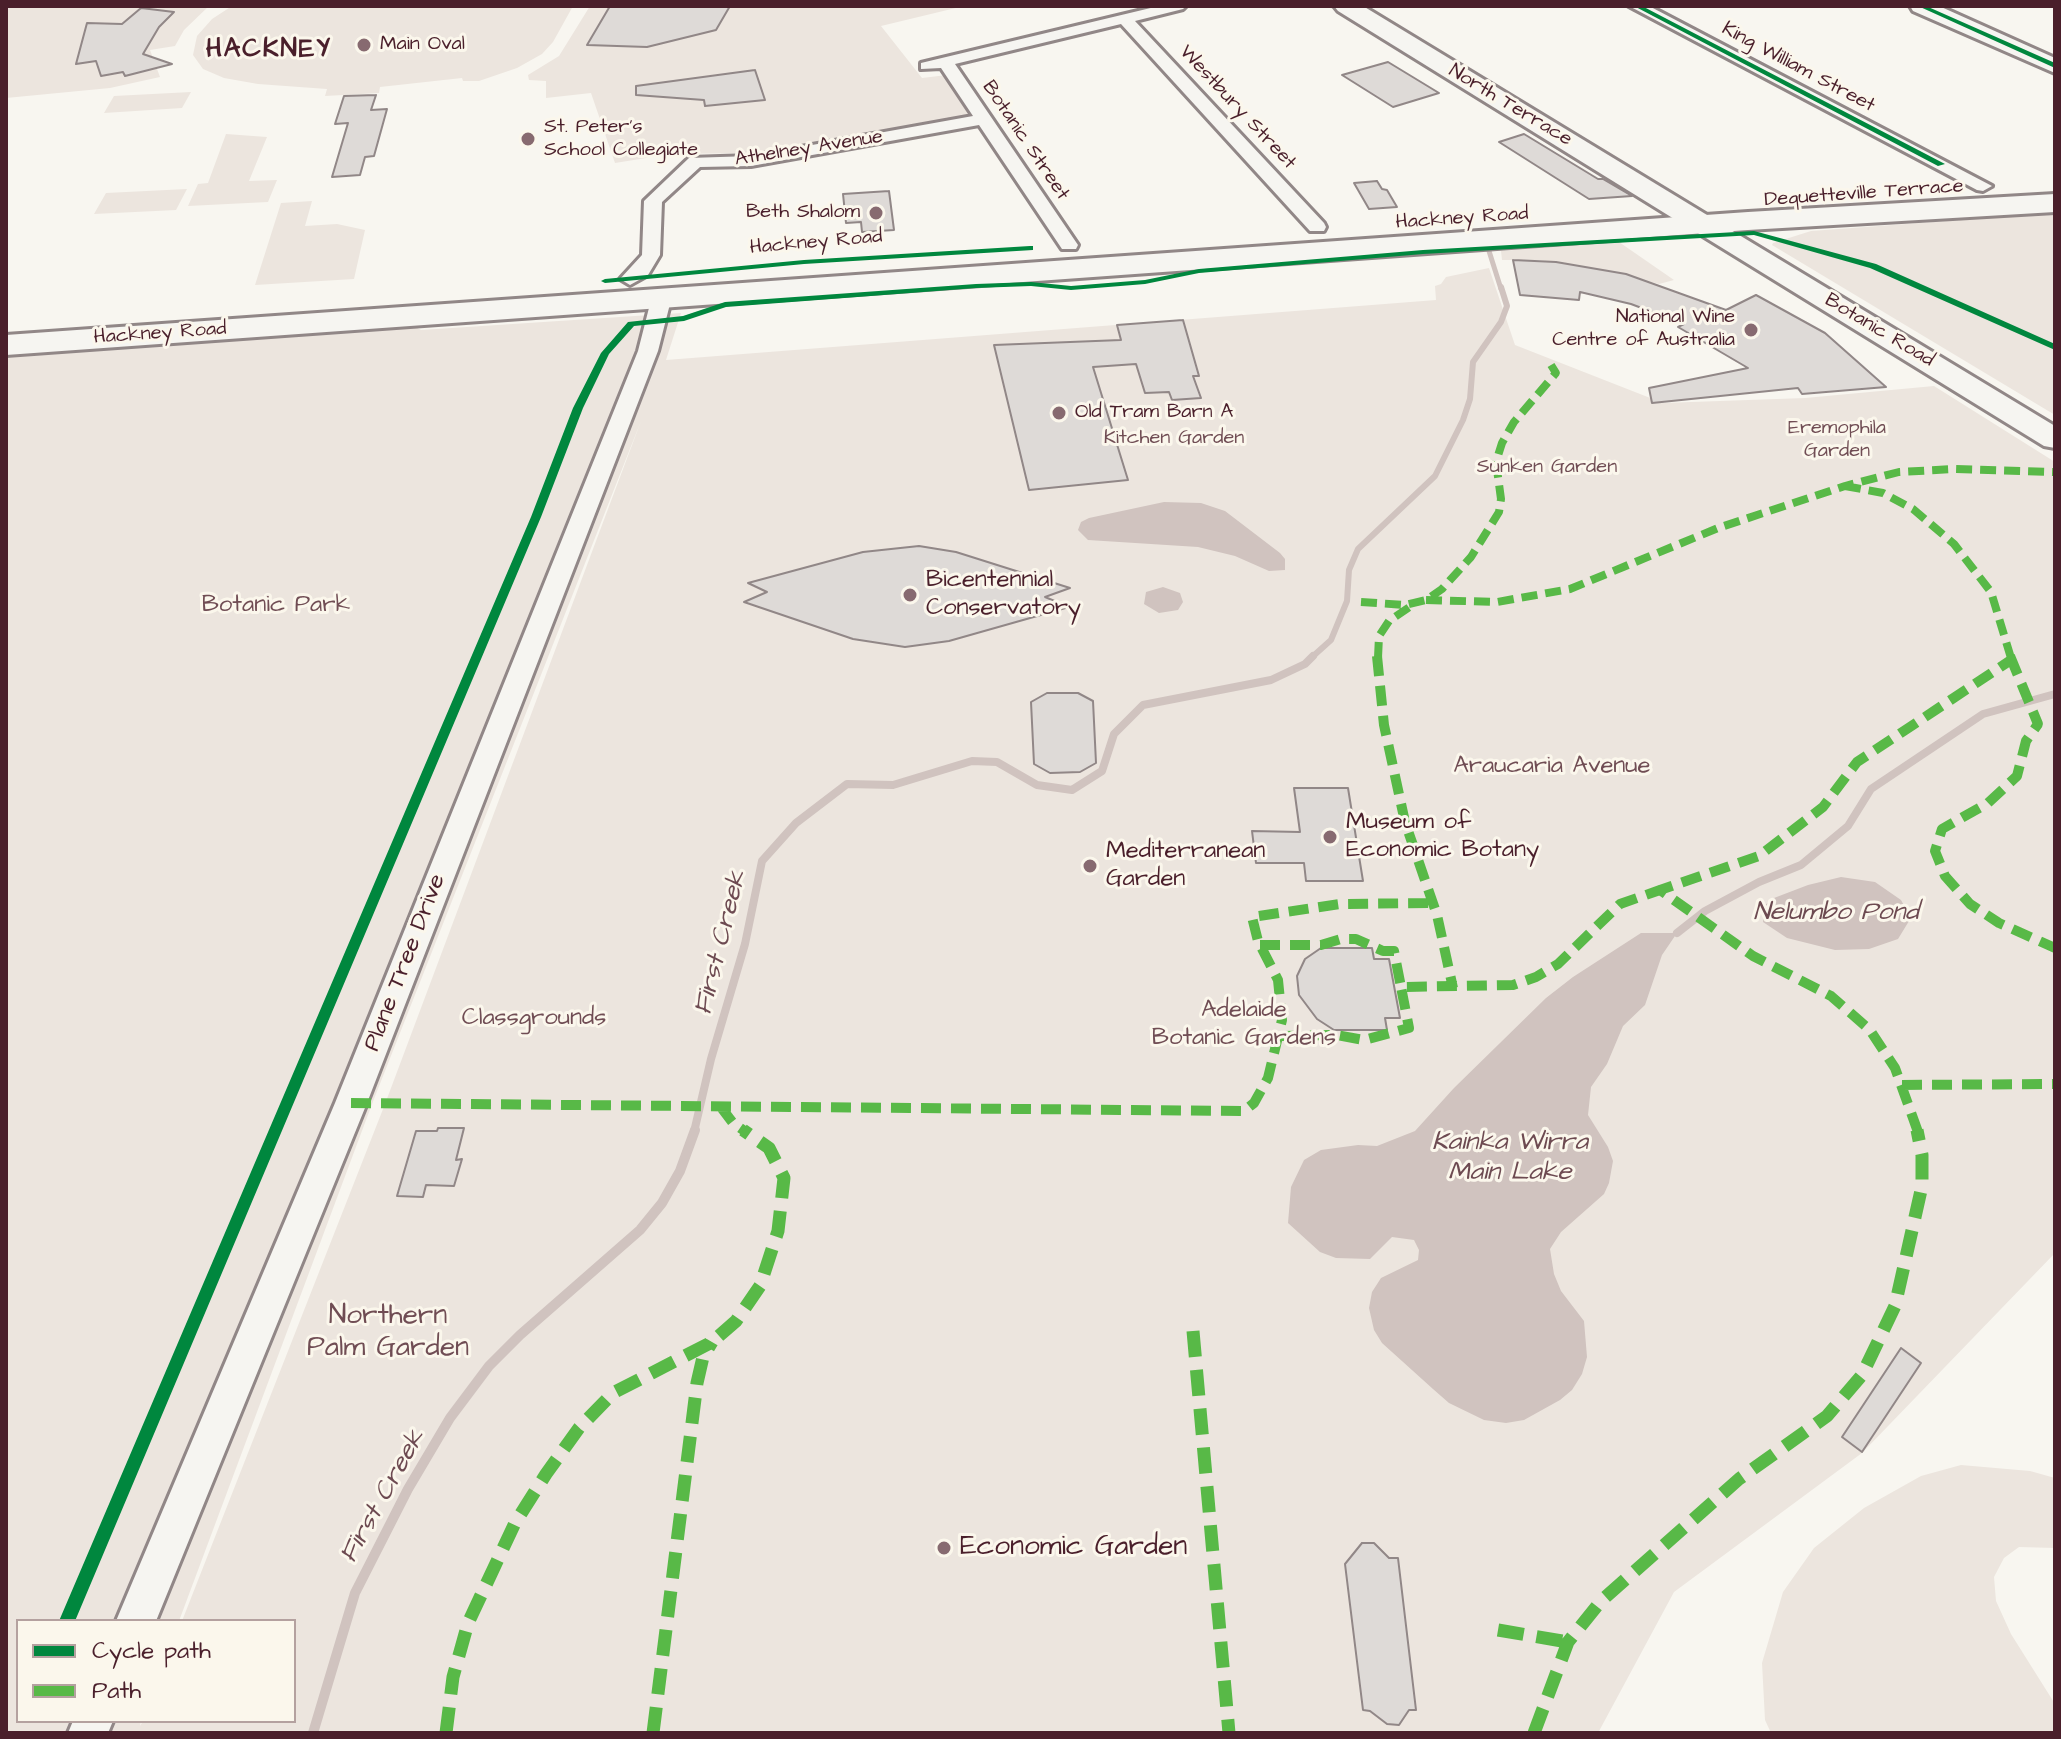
<!DOCTYPE html>
<html>
<head>
<meta charset="utf-8">
<style>
  body { margin:0 }
  #map { position:relative; width:2061px; height:1739px; overflow:hidden; background:#f8f6f0; font-family:"Architects Daughter",sans-serif }
  canvas { display:block }
  .frame { position:absolute; inset:0; border:8px solid #4a1f2b; pointer-events:none }
  .legend { position:absolute; left:16px; top:1619px; width:280px; height:104px; box-sizing:border-box; background:#fbf7ec; border:2px solid #b4a19f; margin:0; padding:10px 14px; list-style:none; font-size:24px; color:#4a1f2b }
  .legend li { display:flex; align-items:center; gap:16px; height:40px }
  .legend b { width:40px; border:2px solid #b4a19f }
</style>
</head>
<body>
<div id="map">
<canvas width="2061" height="1739"></canvas>
<div class="frame"></div>
<ul class="legend">
<li><b style="height:10px;background:#00873e"></b>Cycle path</li>
<li><b style="height:10px;background:#58b947"></b>Path</li>
</ul>
</div>
<script>
const ctx = document.querySelector('canvas').getContext('2d');
ctx.lineJoin = 'round';
function paint(path, color) {
  ctx.fillStyle = color;
  ctx.fill(path, 'evenodd');
}
function poly(rows) {
  const path = new Path2D();
  for (const r of rows) {
    path.moveTo(r[0], r[1]);
    for (let i = 2; i < r.length; i += 2) path.lineTo(r[i], r[i + 1]);
  }
  return path;
}
function trace(path, color, width, dash) {
  ctx.strokeStyle = color;
  ctx.lineWidth = width;
  ctx.lineCap = dash ? 'butt' : 'round';
  ctx.setLineDash(dash || []);
  ctx.stroke(path);
}
function write(font, color, halo, rows, align = 'center') {
  ctx.font = font + ' "Architects Daughter",sans-serif';
  ctx.lineWidth = 6;
  ctx.setLineDash([]);
  ctx.textBaseline = 'middle';
  ctx.strokeStyle = halo;
  ctx.fillStyle = color;
  for (const [text, x, y, turn = 0] of rows) {
    ctx.save();
    ctx.translate(x, y);
    ctx.rotate((+turn || 0) * Math.PI / 180);
    ctx.textAlign = isNaN(turn) ? turn : align;
    if (halo) ctx.strokeText(text, 0, 0);
    ctx.fillText(text, 0, 0);
    ctx.restore();
  }
}
const green = poly([
  [6,6,209,6,184,30,175,46,150,50,160,77,110,88,6,98],
  [232,6,573,6,553,42,542,54,517,68,479,81,463,81,462,78,380,87,379,93,325,96,327,89,258,84,224,78,203,69,193,55,197,36,212,19],
  [590,6,964,6,881,26,922,78,947,75,975,114,755,153,671,154,615,163,591,93,546,98,546,81,529,80,528,75,559,56],
  [191,92,182,108,104,113,114,96],
  [226,134,267,137,249,181,277,180,268,202,188,206,198,184,208,183],
  [187,189,176,210,94,214,106,193],
  [312,201,305,226,337,224,365,230,354,279,255,285,281,203],
  [2055,213,2055,415,1772,245,1773,243,1811,231],
  [1619,242,1674,280,1659,284,1592,268,1538,260,1502,260,1501,251],
  [1489,268,1515,345,1663,403,1805,398,1934,386,2055,462,2055,1253,1862,1453,1674,1592,1598,1733,6,1733,6,350,280,331,297,334,408,323,421,330,681,313,666,360,1436,300,1435,286,1441,284,1446,277],
  [641,421,385,1104,182,1621,294,1621,294,1721,143,1721,140,1726,141,1721,18,1721,18,1621,179,1621,372,1104],
  [1961,1465,2030,1471,2055,1478,2055,1548,2019,1547,2004,1558,1994,1577,1996,1601,2011,1634,2055,1704,2055,1733,1771,1733,1765,1720,1762,1663,1783,1592,1814,1548,1864,1508,1921,1476]
]);
const water = poly([
  [1164,502,1201,503,1225,511,1280,553,1285,559,1285,570,1269,571,1235,556,1198,547,1088,540,1078,530,1081,522,1089,518],
  [1163,587,1180,593,1183,602,1178,610,1159,613,1144,604,1146,592],
  [1841,877,1875,882,1901,900,1908,913,1909,921,1898,939,1869,949,1835,950,1787,938,1763,922,1765,905,1774,898,1808,885],
  [1641,933,1677,933,1662,955,1645,1005,1623,1026,1607,1064,1591,1087,1588,1115,1608,1147,1613,1161,1609,1183,1604,1194,1561,1232,1550,1249,1554,1274,1561,1291,1584,1321,1587,1357,1582,1374,1572,1390,1560,1400,1524,1420,1506,1423,1484,1420,1449,1403,1433,1389,1382,1343,1374,1330,1369,1308,1372,1292,1381,1278,1418,1260,1419,1250,1414,1240,1392,1237,1370,1259,1336,1258,1320,1252,1288,1223,1291,1187,1304,1160,1321,1150,1358,1145,1377,1146,1415,1131,1454,1088,1546,998,1573,977]
]);
const streamFar3 = poly([
  [1489,251,1501,289]
]);
const streamFar2 = poly([
  [1311,658,1331,640,1347,601,1349,570,1358,549,1435,476,1463,420,1470,399,1473,362,1501,322,1507,306,1501,287]
]);
const streamFar1 = poly([
  [1677,933,1705,911,1759,882,1801,865,1848,826,1871,789,1983,714,2055,694],
  [694,1132,711,1059,745,944,762,861,796,823,847,784,893,785,972,761,997,762,1037,785,1072,790,1102,771,1114,734,1143,705,1271,680,1305,664,1313,656]
]);
const stream = poly([
  [313,1733,355,1593,408,1489,450,1418,489,1366,520,1335,640,1230,662,1203,680,1171,695,1130]
]);
const building = poly([
  [610,6,730,6,716,30,647,47,587,45,610,6],
  [141,8,174,12,159,27,143,54,172,64,125,76,123,72,101,76,96,61,76,64,87,23,122,24,141,8],
  [1388,62,1439,93,1393,107,1342,75,1388,62],
  [755,70,765,100,705,106,704,100,636,95,636,86,755,70],
  [376,95,371,110,387,109,374,156,365,157,360,175,332,177,348,123,335,124,344,96,376,95],
  [1524,134,1598,179,1603,179,1632,196,1589,199,1499,142,1524,134],
  [1377,181,1382,189,1387,190,1397,207,1369,209,1354,183,1377,181],
  [889,191,894,230,862,232,861,222,846,223,843,194,889,191],
  [1513,260,1556,262,1626,274,1726,310,1756,295,1825,333,1886,387,1802,394,1798,388,1652,403,1649,388,1748,368,1678,327,1684,324,1631,304,1580,292,1579,300,1520,295,1513,260],
  [1183,320,1199,376,1193,376,1201,398,1172,400,1169,392,1145,393,1136,364,1093,367,1128,480,1029,490,994,345,1121,340,1117,325,1183,320],
  [919,546,956,552,1070,588,1045,597,1069,607,949,641,905,647,853,639,744,602,767,592,748,583,863,552,919,546],
  [1047,693,1078,693,1093,701,1096,763,1080,772,1050,773,1034,764,1031,702,1047,693],
  [1294,788,1348,788,1363,881,1306,881,1304,863,1256,863,1252,831,1300,832,1294,788],
  [1321,948,1372,948,1374,959,1389,959,1400,1018,1385,1018,1387,1030,1334,1030,1317,1019,1299,995,1297,976,1305,959,1321,948],
  [438,1128,464,1128,456,1160,462,1159,454,1186,426,1185,423,1197,397,1196,416,1131,437,1131,438,1128],
  [1901,1348,1921,1363,1862,1452,1842,1437,1901,1348],
  [1362,1543,1374,1543,1389,1558,1398,1558,1416,1710,1409,1710,1399,1725,1387,1724,1370,1711,1363,1710,1345,1564,1362,1543]
]);
const street = poly([
  [1159,6,1186,6,1183,9,1135,21,1324,223,1326,227,1324,231,1310,231,1121,24,955,64,1078,245,1076,249,1062,249,979,125,751,166,700,167,662,202,660,255,648,275,630,285,620,279,642,255,644,201,689,158,751,156,973,116,941,68,921,69,921,63,1159,6],
  [1629,6,1649,6,1992,186,1983,191,1977,190,1629,6],
  [661,294,671,300,658,351,367,1103,156,1621,116,1621,335,1103,638,351,651,300,661,294],
  [73,1721,113,1721,108,1733,68,1733,73,1721]
]);
const secondary = poly([
  [1910,6,1939,6,2055,58,2055,73,1913,11,1910,6],
  [1702,216,1711,218,2055,426,2055,448,2044,446,1693,230,1689,224,1693,218,1702,216]
]);
const primary = poly([
  [1334,6,1363,6,1712,218,1716,224,1712,230,1702,233,1692,230,1338,11,1334,6]
]);
const highway = poly([
  [2055,194,2055,212,1748,230,6,355,6,335,1748,212,2055,194]
]);
const quietFar2 = poly([
  [1845,486,1883,493,1913,509,1954,544,1991,592,2011,658],
  [1426,600,1497,602,1570,589,1718,528,1845,486,1899,472,1955,469,2055,472],
  [1361,602,1405,605,1426,600,1442,589,1471,557,1499,512,1501,499,1496,462,1502,443,1514,422,1556,373,1551,365],
  [1378,658,1379,636,1389,621,1414,604]
]);
const quietFar1 = poly([
  [1377,656,1384,725,1405,822,1437,915,1453,988],
  [2010,656,2038,724,2026,741,2017,776,1988,803,1942,829,1935,851,1945,876,1970,904,1999,923,2055,948],
  [1260,945,1321,945,1341,939,1356,939,1383,951,1394,951,1401,987,1513,985,1536,977,1558,964,1620,904,1660,890],
  [1280,1036,1336,1035,1364,1040,1409,1028,1401,987],
  [1902,1085,2055,1084],
  [351,1103,1244,1111,1254,1103,1268,1078,1282,1020,1278,980,1258,941,1252,917,1340,904,1433,903],
  [720,1106,733,1123,746,1132],
  [1918,1132,1895,1068,1870,1030,1831,996,1753,956,1660,890,1759,856,1823,807,1857,762,2011,660]
]);
const quiet = poly([
  [1193,1331,1229,1733],
  [1498,1630,1568,1642],
  [446,1733,453,1677,468,1623,515,1523,546,1474,579,1428,613,1393,712,1342,736,1321,760,1286,778,1231,784,1178,769,1148,743,1130],
  [653,1733,697,1383,703,1357,712,1342],
  [1534,1733,1568,1642,1601,1601,1739,1479,1827,1416,1862,1375,1895,1306,1922,1186,1922,1155,1917,1130]
]);
const cycleway = poly([
  [1634,6,1642,6,1945,164,1938,166,1634,6],
  [1918,6,1926,6,2055,63,2055,68,1918,6],
  [1754,231,1876,264,2055,344,2055,350,1870,268,1754,235,1423,254,1199,273,1145,284,1071,290,1031,286,976,288,726,307,684,321,634,326,609,354,583,408,541,517,75,1621,59,1621,531,517,573,408,601,353,628,322,683,316,725,302,976,284,1031,282,1071,286,1145,280,1199,269,1423,250,1754,231],
  [1030,246,1033,246,1033,250,804,264,605,283,601,281,605,279,804,260,1030,246]
]);
const markers = [
  [364,45,8,"#876a70"],
  [528,139,8,"#876a70"],
  [876,213,8,"#876a70"],
  [1751,330,8,"#876a70"],
  [1059,413,8,"#876a70"],
  [910,595,8,"#876a70"],
  [1330,837,8,"#876a70"],
  [1090,866,8,"#876a70"],
  [944,1548,8,"#876a70"]
];
const farPoinames = [
  ["Main Oval",380,45],
  ["St. Peter's",544,128],
  ["School Collegiate",544,151],
  ["Beth Shalom",860,213,"right"],
  ["National Wine",1735,318,"right"],
  ["Centre of Australia",1735,341,"right"],
  ["Old Tram Barn A",1075,413]
];
const farStreetnames = [
  ["King William Street",1798,68,28],
  ["North Terrace",1510,106,31],
  ["Westbury Street",1237,108,47],
  ["Botanic Street",1025,141,56],
  ["Athelney Avenue",809,149,-9],
  ["Dequetteville Terrace",1864,194,-4],
  ["Hackney Road",1462,219,-4],
  ["Hackney Road",816,243,-5],
  ["Botanic Road",1879,331,31],
  ["Hackney Road",160,334,-4]
];
const farParknames = [
  ["Eremophila",1837,429],
  ["Garden",1837,452],
  ["Kitchen Garden",1174,439],
  ["Sunken Garden",1547,468]
];
const poiNames = [
  ["Bicentennial",926,581],
  ["Conservatory",926,609],
  ["Museum of",1346,823],
  ["Economic Botany",1346,851],
  ["Mediterranean",1106,852],
  ["Garden",1106,880]
];
const parkNames = [
  ["Botanic Park",276,606],
  ["Araucaria Avenue",1552,767],
  ["Adelaide",1244,1011],
  ["Botanic Gardens",1244,1039],
  ["Classgrounds",534,1019]
];
const streetNames = [
  ["Plane Tree Drive",406,963,-69]
];
const farDistrictnames = [
  ["HACKNEY",269,51]
];
const waterNames = [
  ["Nelumbo Pond",1836,914],
  ["First Creek",722,943,-76],
  ["Kainka Wirra",1510,1144],
  ["Main Lake",1510,1174],
  ["First Creek",384,1497,-61]
];
const nearParknames = [
  ["Northern",388,1317],
  ["Palm Garden",388,1349]
];
const nearPoinames = [
  ["Economic Garden",960,1548]
];
paint(green, '#ece5de');
paint(water, '#d0c3bf');
trace(streamFar3, '#d0c3bf', 5);
trace(streamFar2, '#d0c3bf', 6);
trace(streamFar1, '#d0c3bf', 8);
trace(stream, '#d0c3bf', 10);
paint(building, '#dedad7');
trace(building, '#918787', 2);
trace(street, '#918787', 6);
trace(secondary, '#918787', 6);
trace(primary, '#918787', 6);
trace(highway, '#918787', 6);
paint(street, '#f6f5f1');
paint(secondary, '#f6f5f1');
paint(primary, '#f6f5f1');
paint(highway, '#f6f5f1');
trace(quietFar2, '#58b947', 8, [16, 8]);
trace(quietFar1, '#58b947', 10, [20, 10]);
trace(quiet, '#58b947', 13, [26, 13]);
paint(cycleway, '#00873e');
for (const [x, y, r, color] of markers) {
  const dot = new Path2D();
  dot.arc(x, y, r, 0, 2 * Math.PI);
  ctx.fillStyle = color;
  ctx.fill(dot);
  trace(dot, '#fbf7ec', 3);
}
write('20px', '#4a1f2b', '#fbf7ec', farPoinames, 'left');
write('20px', '#4a1f2b', '#fbf7ec', farStreetnames);
write('20px', '#704d54', '#fbf7ec', farParknames);
write('24px', '#4a1f2b', '#fbf7ec', poiNames, 'left');
write('24px', '#704d54', '#fbf7ec', parkNames);
write('24px', '#4a1f2b', '#fbf7ec', streetNames);
ctx.letterSpacing = '2px';
write('bold 26px', '#4a1f2b', '#fbf7ec', farDistrictnames);
ctx.letterSpacing = '0px';
write('italic 26px', '#6d4a51', '#fbf7ec', waterNames);
write('28px', '#704d54', '#fbf7ec', nearParknames);
write('28px', '#4a1f2b', '#fbf7ec', nearPoinames, 'left');
</script>
</body>
</html>
